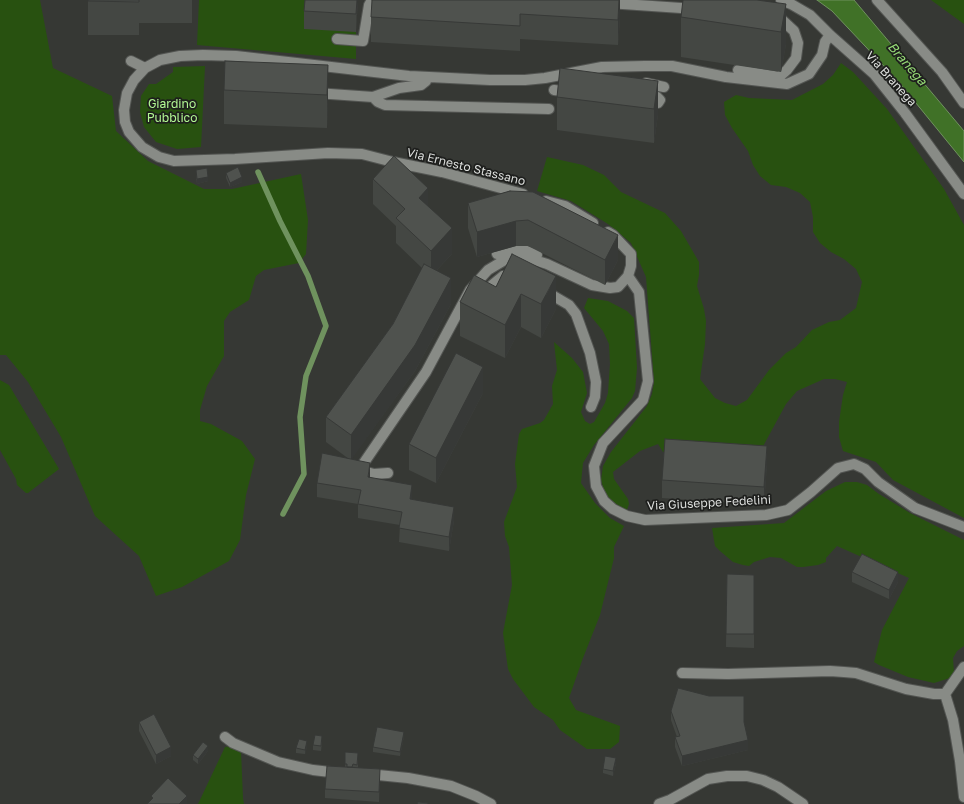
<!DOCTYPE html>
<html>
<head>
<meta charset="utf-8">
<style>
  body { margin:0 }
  canvas { display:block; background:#363834 }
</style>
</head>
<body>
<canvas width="964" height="804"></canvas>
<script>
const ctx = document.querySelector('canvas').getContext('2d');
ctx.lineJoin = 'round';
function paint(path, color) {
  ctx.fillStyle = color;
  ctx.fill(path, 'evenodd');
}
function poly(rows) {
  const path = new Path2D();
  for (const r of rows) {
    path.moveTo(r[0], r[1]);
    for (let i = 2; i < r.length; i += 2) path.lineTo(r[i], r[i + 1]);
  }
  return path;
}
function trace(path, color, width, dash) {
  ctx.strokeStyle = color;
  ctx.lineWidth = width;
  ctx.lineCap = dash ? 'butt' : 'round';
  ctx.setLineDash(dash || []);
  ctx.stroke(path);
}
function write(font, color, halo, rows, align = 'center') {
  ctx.font = font + ' "Golos Text",sans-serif';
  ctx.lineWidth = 3.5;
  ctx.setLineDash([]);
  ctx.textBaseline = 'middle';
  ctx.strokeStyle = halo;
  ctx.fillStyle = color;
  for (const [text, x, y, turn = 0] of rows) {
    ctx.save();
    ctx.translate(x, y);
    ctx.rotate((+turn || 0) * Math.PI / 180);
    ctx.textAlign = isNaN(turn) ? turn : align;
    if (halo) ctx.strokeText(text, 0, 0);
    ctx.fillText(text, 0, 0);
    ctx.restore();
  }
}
const green = poly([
  [0,0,40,0,53,68,112,96,116,131,148,161,204,189,232,189,301,174,308,220,306,254,299,263,264,270,256,276,249,300,230,312,224,321,224,356,207,386,200,410,200,421,211,424,242,441,255,459,246,495,240,540,229,561,182,587,156,596,139,556,95,516,61,437,28,382,6,355,0,355],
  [199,0,306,0,356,32,356,59,197,45],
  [931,0,964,0,964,24],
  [841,63,853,72,887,109,944,189,964,225,964,518,893,480,876,462,843,451,839,437,839,422,843,395,847,382,835,379,824,379,797,391,786,404,761,450,754,457,663,452,658,444,640,451,613,472,614,479,628,499,629,504,627,510,624,509,613,502,605,494,601,480,603,466,611,452,647,406,652,394,654,382,646,277,631,243,608,224,571,201,537,191,547,157,583,165,604,175,621,192,665,213,681,231,699,262,699,275,697,286,704,309,706,321,705,344,700,379,715,398,725,403,736,406,747,400,769,370,786,353,796,347,812,330,829,322,840,320,856,308,862,282,856,269,844,259,831,252,820,243,813,232,813,217,810,202,800,193,786,187,771,185,760,176,753,165,748,151,732,128,725,115,724,102,736,95,749,98,792,100,823,84,833,75],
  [205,66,201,147,177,149,156,142,144,127,140,112,141,96,149,84,156,84,173,72,173,67],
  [588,298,608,301,627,311,634,318,637,368,635,391,632,398,594,445,583,463,581,483,595,503,610,518,624,526,614,547,614,558,600,615,583,658,569,698,576,710,620,726,619,742,610,749,587,749,560,730,553,720,534,707,513,679,508,669,503,633,512,585,509,547,505,536,504,522,517,487,515,464,519,434,522,429,540,423,544,420,553,404,552,386,557,370,554,342,572,358,583,372,587,393,581,412,585,421,590,424,594,422,605,403,608,393,610,364,609,344,603,331,584,308],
  [0,380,9,385,59,469,28,493,26,493,17,485,16,479,0,450],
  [845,482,857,482,867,485,879,494,910,513,964,540,964,646,957,651,953,658,954,673,950,678,934,683,908,677,879,665,874,662,882,630,909,578,837,546,826,558,826,562,818,565,803,567,797,567,781,558,770,557,754,562,749,566,743,565,733,562,720,551,715,546,712,528,784,523,826,491],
  [231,746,241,751,243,798,244,804,198,804,225,747]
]);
const water = poly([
  [817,0,854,0,964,131,964,162,898,81,832,11,817,0]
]);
const stream = poly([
  [258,172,280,221,308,276,326,326,306,376,300,417,304,474,283,514]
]);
const minor = poly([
  [781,0,791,4,810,15,830,35,874,74,905,113,964,194],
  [877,0,942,72,964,103],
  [608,3,696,9],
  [337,39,363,41,369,5,372,0],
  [131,61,145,68],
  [738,70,779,77,787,70,796,58,798,43,794,31,780,18,775,16],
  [646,83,664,87],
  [554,90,571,92],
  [316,93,373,97,399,88,421,85,426,81,427,77],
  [373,97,378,102,385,105,549,109],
  [645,101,658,103,660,100,657,97,646,93],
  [523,194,442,172,393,162,362,154,328,153,235,159,174,161,159,157,142,147,129,132,125,122,124,110,127,93,134,80,145,68,160,60,180,56,203,55,236,56,409,76,490,80,525,80,545,78,602,67,645,66,672,66,726,77,787,84,809,74,822,55,825,42,830,35],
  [546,201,565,206,593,223],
  [497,254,521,249,537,255],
  [628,276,639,292,648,381,643,400,603,443,594,466,596,486,604,501,613,509,627,516,645,520,766,515,788,510,811,492,838,468,854,464,865,469,878,482,915,508,964,527],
  [545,291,569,305,576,314,590,353,596,382,595,397,591,407],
  [483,295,492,285,503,276,511,275],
  [388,473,374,474,359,470,426,372,470,290,488,270,508,258,525,257,547,264,592,285,610,288,618,287,628,276,631,266,631,254,613,235,608,232],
  [964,667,945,694,953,720,960,761,964,797],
  [682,673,728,674,830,671,844,672,856,673,906,689,934,694,945,694],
  [225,737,233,743,278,762,313,770,339,773],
  [368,774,408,778,451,786,476,796,491,804],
  [659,804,670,800,708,779,727,776,747,776,763,780,778,787,803,804]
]);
const wall = poly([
  [88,0,192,0,192,23,139,23,139,35,88,35],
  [358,0,356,32,304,29,304,11],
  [620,0,620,18,618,45,520,39,520,51,371,42,371,17],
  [786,4,786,44,781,72,681,57,681,17],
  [328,65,328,98,327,128,224,124,224,90],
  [658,81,658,114,654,143,557,130,557,97],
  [196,170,208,181,197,184,196,174],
  [226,173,242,182,230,187,226,178],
  [373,179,428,206,452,254,436,271,451,304,415,371,351,459,370,478,454,520,449,551,399,542,400,525,358,518,358,504,317,497,317,483,349,459,326,442,326,417,393,324,422,268,396,243,396,226,373,204],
  [510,191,618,260,605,285,528,246,516,246,477,257,468,228,468,203],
  [512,254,556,309,541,338,521,327,505,358,460,336,460,302,496,287],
  [483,393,436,483,409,470,409,444],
  [767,464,764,505,662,498,662,480],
  [852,572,898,582,889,599,852,582],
  [727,574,754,575,754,648,726,647],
  [671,711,744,722,748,750,682,766,675,747,675,737,677,737,671,720],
  [139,722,171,756,156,764,139,731],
  [404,736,400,756,373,752,373,747],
  [322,741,321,751,313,750,313,745],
  [307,746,305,754,296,753,296,748],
  [208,751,198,764,193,760,193,755],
  [345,752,358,753,358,768,380,779,379,802,325,798,325,789,345,767],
  [616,763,613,776,603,773,603,769]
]);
const shadedWall = poly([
  [357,0,358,0,358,1,356,32],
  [619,0,620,0,620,18,618,45,618,20],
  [786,4,786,44,781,72,781,32],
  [328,65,328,98,327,128,327,95],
  [658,81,658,114,654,143,654,109],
  [208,177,208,181,197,184,197,179],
  [242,177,242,182,230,187,230,183],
  [428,188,428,213,419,198],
  [516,221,516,246,477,257,477,232],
  [452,228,452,254,431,276,431,251],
  [618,235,618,260,605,285,605,260],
  [556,276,556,309,541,338,541,304],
  [451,278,451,304,415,371,351,460,351,435],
  [521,294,521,327,505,358,505,325],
  [483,367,483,393,436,483,436,458],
  [767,446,767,464,764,505,764,487],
  [370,463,370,477,368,491,368,477],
  [412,485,412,499,410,499],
  [454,507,454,520,449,551,449,537],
  [898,572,898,582,889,599,889,590],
  [404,732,404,736,400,756,400,752],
  [748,740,748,750,682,766,682,756],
  [307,741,307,746,305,754,305,750],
  [208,746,208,751,198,764,198,759],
  [171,747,171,756,156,764,156,755],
  [616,758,616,763,613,776,613,771],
  [380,769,380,779,379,802,379,792],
  [187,796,187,804,179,804]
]);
const building = poly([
  [88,0,139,0,139,2,88,1,88,0],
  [305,0,357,0,356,14,304,11,305,0],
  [372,0,619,0,618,20,520,14,520,26,371,17,372,0],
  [683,0,757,0,786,4,781,32,681,17,683,0],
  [225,61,328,65,327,95,224,90,225,61],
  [560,68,658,81,654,109,557,97,560,68],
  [394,156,428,188,419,198,452,228,431,251,396,218,405,209,373,179,394,156],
  [238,167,242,177,230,183,226,173,238,167],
  [207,168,208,177,197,179,196,170,207,168],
  [510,191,533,192,618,235,605,260,528,220,516,221,477,232,468,203,510,191],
  [512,254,556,276,541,304,521,294,505,325,460,302,474,275,496,287,512,254],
  [424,264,451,278,415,345,351,435,326,417,393,324,424,264],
  [456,353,483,367,436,458,409,444,456,353],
  [665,439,767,446,764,487,662,480,665,439],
  [322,453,370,463,368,477,412,485,410,499,454,507,449,537,399,528,402,512,358,504,361,490,317,483,322,453],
  [862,554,898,572,889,590,852,572,862,554],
  [727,574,754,575,754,634,726,634,727,574],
  [678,688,709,696,744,696,744,722,748,740,682,756,675,737,680,736,671,711,678,688],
  [154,714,171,747,156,755,139,722,154,714],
  [377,727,404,732,400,752,373,747,377,727],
  [315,735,322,736,321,746,313,745,315,735],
  [299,739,307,741,305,750,296,748,299,739],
  [203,742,208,746,198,759,193,755,203,742],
  [345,752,358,753,357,765,353,764,352,767,347,767,347,764,345,764,345,752],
  [605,756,616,758,613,771,603,769,605,756],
  [327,766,380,769,379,792,325,789,327,766],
  [168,778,187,796,179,804,147,804,153,798,151,796,168,778],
  [418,802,428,803,428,804,417,804,418,802]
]);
const streetNames = [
  ["Via Branega",891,79,48],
  ["Via Ernesto Stassano",466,167,14],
  ["Via Giuseppe Fedelini",709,503,-3]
];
const parkNames = [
  ["Giardino",172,104],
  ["Pubblico",172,118]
];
const waterNames = [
  ["Branega",907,64,49]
];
paint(green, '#285110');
paint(water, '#407127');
trace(water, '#6f925e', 1);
trace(stream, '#6f925e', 5.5);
trace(minor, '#535552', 12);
trace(minor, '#888b86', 10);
paint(wall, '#444743');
paint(shadedWall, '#373937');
paint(building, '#4f524e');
trace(building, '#373937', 1);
write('12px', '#dddfdd', '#1e1f1d', streetNames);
write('12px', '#b2f893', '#1e1f1d', parkNames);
write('italic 13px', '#95d976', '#1e1f1d', waterNames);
</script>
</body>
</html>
